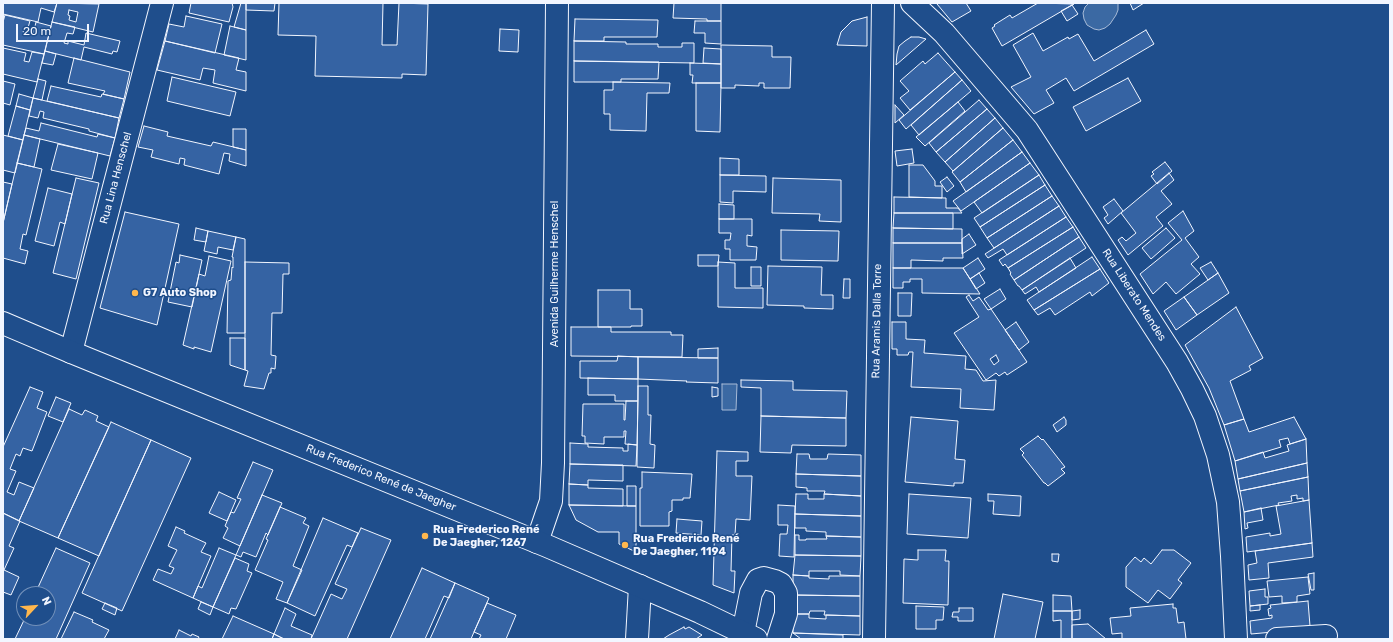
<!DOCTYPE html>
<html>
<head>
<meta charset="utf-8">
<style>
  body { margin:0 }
  #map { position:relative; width:1393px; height:642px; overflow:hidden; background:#1f4e8c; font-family:Rubik,sans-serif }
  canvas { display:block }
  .frame { position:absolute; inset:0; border:4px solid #f2f6ff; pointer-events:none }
  .north { position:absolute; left:16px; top:586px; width:40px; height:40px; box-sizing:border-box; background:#1f4e8c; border:1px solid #7391ba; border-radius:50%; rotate:64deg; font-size:11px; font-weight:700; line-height:16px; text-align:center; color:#f2f6ff }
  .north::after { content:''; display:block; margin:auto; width:14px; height:18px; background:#ffb74d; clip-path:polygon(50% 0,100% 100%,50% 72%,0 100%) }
  .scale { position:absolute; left:16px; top:24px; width:73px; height:18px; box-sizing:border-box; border:2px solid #f2f6ff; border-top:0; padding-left:5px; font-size:12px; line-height:14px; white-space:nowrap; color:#f2f6ff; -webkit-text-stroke:3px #1f4e8c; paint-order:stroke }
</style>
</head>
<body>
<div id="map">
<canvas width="1393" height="642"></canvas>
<div class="frame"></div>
<div class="north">N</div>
<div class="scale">20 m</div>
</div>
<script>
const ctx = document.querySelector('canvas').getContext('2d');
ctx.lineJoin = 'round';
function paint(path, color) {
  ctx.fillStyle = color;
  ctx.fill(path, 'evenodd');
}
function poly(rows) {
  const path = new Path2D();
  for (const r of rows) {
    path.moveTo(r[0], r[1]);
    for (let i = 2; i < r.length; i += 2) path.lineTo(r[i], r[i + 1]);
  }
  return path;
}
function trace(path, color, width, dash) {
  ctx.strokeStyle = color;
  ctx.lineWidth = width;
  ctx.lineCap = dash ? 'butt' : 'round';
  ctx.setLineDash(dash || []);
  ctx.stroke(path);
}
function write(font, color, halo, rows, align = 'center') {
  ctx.font = font + ' Rubik,sans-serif';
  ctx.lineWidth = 3;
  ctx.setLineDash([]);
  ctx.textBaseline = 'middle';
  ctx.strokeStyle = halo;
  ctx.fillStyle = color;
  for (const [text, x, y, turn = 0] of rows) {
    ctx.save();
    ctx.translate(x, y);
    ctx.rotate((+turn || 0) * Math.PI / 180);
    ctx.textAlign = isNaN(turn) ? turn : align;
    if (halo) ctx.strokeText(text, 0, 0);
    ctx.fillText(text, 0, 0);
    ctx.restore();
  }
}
const water = poly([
  [1089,3,1118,3,1118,10,1116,15,1110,24,1105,28,1099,30,1094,29,1087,25,1084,19,1083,13,1085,7,1089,3],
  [722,384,737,384,736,410,722,410,722,384]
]);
const building = poly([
  [3,3,57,3,54,12,41,8,38,22,3,14,3,3],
  [57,3,99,4,93,32,52,22,57,3],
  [69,10,78,12,76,22,69,20,70,16,68,15,69,10],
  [191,3,232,3,233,7,229,22,189,13,191,3],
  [241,3,246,3,246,30,234,27,241,3],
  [246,3,275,3,274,11,246,10,246,3],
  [279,3,383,3,382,45,397,45,399,3,428,4,426,75,402,74,402,78,315,76,316,36,278,35,279,3],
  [674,3,721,3,721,21,707,21,707,19,673,18,674,3],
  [938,3,966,3,971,11,952,22,937,4,938,3],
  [1038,3,1074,4,1002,46,992,28,995,26,994,25,1010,15,1012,18,1038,3],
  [1130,3,1144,3,1133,10,1130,3],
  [1072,5,1078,14,1067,21,1061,11,1072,5],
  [5,15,30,21,27,31,24,30,23,32,33,35,36,22,51,26,44,54,3,45,3,22,5,15],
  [186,16,222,24,215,53,165,41,169,24,184,27,186,16],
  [867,17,867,46,837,45,841,32,852,21,867,17],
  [575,19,658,20,657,37,604,37,604,41,574,41,575,19],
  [695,21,721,21,721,44,705,43,705,33,694,33,695,21],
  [52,22,75,27,73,34,67,33,64,43,68,44,68,41,84,45,86,33,120,41,117,52,113,51,112,54,84,47,81,60,45,51,52,22],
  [230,26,246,30,246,60,224,55,230,26],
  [500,29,519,30,518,52,499,51,500,29],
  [1146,30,1154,44,1074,91,1066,78,1046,90,1054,103,1034,114,1011,87,1031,77,1013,45,1033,33,1043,51,1068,37,1069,39,1078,34,1094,61,1146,30],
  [911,37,919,37,926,39,896,65,897,54,899,46,905,41,911,37],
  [165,41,239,58,236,70,246,72,246,91,213,83,215,70,203,68,200,80,157,70,165,41],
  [574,41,626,42,626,44,658,44,658,47,682,47,682,43,694,43,694,63,574,61,574,41],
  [721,45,772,46,772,57,791,57,790,88,764,88,764,83,759,83,759,86,735,85,735,88,721,88,721,45],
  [3,48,26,53,24,61,29,62,32,52,44,54,37,82,3,74,3,48],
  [704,48,721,49,721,64,703,63,704,48],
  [45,51,56,54,53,65,42,63,45,51],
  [938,53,955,72,910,110,900,98,909,91,900,81,923,61,925,64,938,53],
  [74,58,130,72,124,99,103,94,105,91,68,83,74,58],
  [574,61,659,62,658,79,621,79,621,82,574,82,574,61],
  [690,63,721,64,721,83,692,83,693,75,690,75,690,63],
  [955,72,962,80,906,129,899,120,955,72],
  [172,77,236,92,230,116,167,101,172,77],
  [1128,78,1141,101,1086,131,1073,107,1128,78],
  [38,79,46,81,42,100,33,98,38,79],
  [962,80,971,91,919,135,911,125,962,80],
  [3,81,15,84,10,105,3,103,3,81],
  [613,82,670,83,669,93,647,93,646,131,610,130,610,114,604,114,604,90,613,90,613,82],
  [696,83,721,83,720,132,696,131,696,83],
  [51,86,101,97,102,94,124,99,119,118,47,101,51,86],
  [19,94,33,98,30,110,16,106,19,94],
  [33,98,119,118,115,138,89,131,89,129,43,118,44,112,40,111,38,118,29,116,33,98],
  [979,100,987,109,936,152,929,143,979,100],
  [958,102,965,111,925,146,916,137,958,102],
  [895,105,904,115,895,123,895,105],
  [16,106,30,110,23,140,8,136,16,106],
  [987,109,995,118,945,162,936,152,987,109],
  [995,118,1003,128,953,171,945,162,995,118],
  [41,123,97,137,98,134,115,138,110,156,24,135,26,128,39,131,41,123],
  [144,126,168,132,167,136,211,146,213,142,246,150,246,166,229,161,230,154,224,153,219,174,184,165,185,159,180,158,179,164,151,157,153,150,138,147,144,126],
  [1003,128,1013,140,960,182,952,172,1003,128],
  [233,129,246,129,246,150,233,147,233,129],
  [3,135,23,140,15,173,3,170,3,135],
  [24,135,40,139,34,167,17,163,24,135],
  [1013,140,1022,152,966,192,960,182,1013,140],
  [58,144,98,153,92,179,51,170,58,144],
  [912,149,914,163,897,166,895,151,912,149],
  [1022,152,1030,163,961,211,953,201,1022,152],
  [720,158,739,159,739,175,720,175,720,158],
  [1165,162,1172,171,1157,184,1151,176,1154,174,1152,172,1165,162],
  [17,163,42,169,26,235,23,234,20,249,28,251,25,264,3,258,3,223,17,163],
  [1030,163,1039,175,982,213,974,202,1030,163],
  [909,165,923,165,935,181,935,186,942,186,942,198,909,197,909,165],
  [1169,173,1174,180,1161,191,1172,204,1156,217,1163,226,1128,255,1118,240,1122,237,1126,241,1136,233,1121,213,1169,173],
  [720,175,766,176,766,192,733,191,733,203,720,202,720,175],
  [1039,175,1045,185,980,227,974,218,1039,175],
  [947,177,954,186,947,192,940,182,947,177],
  [76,178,99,183,76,279,53,273,76,178],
  [773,178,841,180,841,222,819,221,820,214,772,213,773,178],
  [3,182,12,184,3,223,3,182],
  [1045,185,1052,196,987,238,980,227,1045,185],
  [48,188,72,194,65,224,60,222,54,246,35,241,48,188],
  [1052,196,1059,206,994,248,987,238,1052,196],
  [894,197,946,198,946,208,958,208,962,213,894,213,894,197],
  [1114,199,1123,211,1108,224,1104,218,1108,215,1103,207,1114,199],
  [719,204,734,205,734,219,719,219,719,204],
  [1059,206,1066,217,1007,255,1003,249,988,258,985,254,1059,206],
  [1183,211,1194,231,1185,238,1199,257,1191,264,1200,274,1176,294,1166,282,1153,294,1140,274,1182,240,1168,223,1183,211],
  [125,212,179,224,157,325,100,308,125,212],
  [894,213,953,213,953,229,893,228,894,213],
  [1066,217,1073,227,1008,268,1005,264,1003,266,999,260,1066,217],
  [719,219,752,219,752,236,747,235,747,246,757,247,756,260,730,260,730,249,725,249,725,240,730,240,731,233,719,233,719,219],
  [1073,227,1079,237,1014,280,1010,274,1011,273,1008,268,1073,227],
  [196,228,208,231,206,242,194,240,196,228],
  [893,228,962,229,962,243,893,243,893,228],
  [1166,228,1175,238,1151,259,1142,248,1166,228],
  [781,230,839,231,838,261,781,260,781,230],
  [208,231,236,237,233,250,218,247,217,254,204,251,208,231],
  [969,234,976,245,962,254,962,239,969,234],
  [236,237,245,239,245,333,227,333,228,281,231,280,232,267,233,268,233,257,232,257,236,237],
  [1079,237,1086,248,1022,290,1019,286,1018,286,1014,280,1079,237],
  [893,243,962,243,963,258,943,258,943,261,911,260,911,268,893,268,893,243],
  [180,255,202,260,192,307,168,302,176,262,179,263,180,255],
  [698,255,719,255,718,266,698,266,698,255],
  [209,256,231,261,211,352,194,347,194,349,183,345,199,274,205,276,209,256],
  [1092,257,1100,269,1034,310,1027,300,1092,257],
  [978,258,985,269,970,279,963,268,978,258],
  [1070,258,1076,268,1039,292,1036,287,1025,294,1022,290,1070,258],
  [245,262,289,263,289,274,283,274,282,313,272,313,271,355,276,356,275,369,271,368,271,373,269,373,264,389,244,386,248,371,245,370,245,262],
  [718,262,735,263,735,288,763,288,763,308,718,307,718,262],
  [1211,262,1218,273,1208,280,1200,268,1211,262],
  [768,266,822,267,821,295,833,295,833,309,804,308,804,306,767,305,768,266],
  [751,267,761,267,761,286,751,286,751,267],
  [893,268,963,268,980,294,922,293,922,279,910,279,910,282,903,282,903,288,893,288,893,268],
  [1100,269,1109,283,1092,296,1090,292,1055,315,1050,308,1038,315,1034,310,1100,269],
  [979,273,985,283,976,289,970,279,979,273],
  [1218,273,1229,293,1197,315,1184,297,1218,273],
  [844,279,850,279,850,298,843,298,844,279],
  [1000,289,1006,299,991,309,984,299,1000,289],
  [598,290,630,290,630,309,642,309,642,326,631,326,631,327,598,327,598,290],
  [898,293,912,293,911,316,898,316,898,293],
  [969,295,973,301,979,297,988,310,991,309,1027,362,1007,375,1005,372,999,376,996,373,986,380,954,333,979,317,966,297,969,295],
  [996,355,999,361,994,365,990,359,996,355],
  [1184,297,1197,315,1176,330,1164,311,1184,297],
  [1236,307,1263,358,1249,366,1251,370,1230,381,1244,419,1224,425,1209,388,1185,345,1236,307],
  [892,322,906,322,906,339,925,340,924,353,966,356,965,369,976,370,983,381,996,380,994,410,960,408,961,389,911,387,913,352,909,352,908,355,897,355,897,349,892,349,892,322],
  [1016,322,1029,342,1019,350,1005,330,1016,322],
  [571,327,611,327,611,332,671,332,671,335,683,335,682,357,571,356,571,327],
  [230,338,245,338,245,370,230,365,230,338],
  [718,348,718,358,698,358,698,349,718,348],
  [618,356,638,357,638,379,580,378,580,361,617,361,618,356],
  [638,357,718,358,718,383,686,382,687,381,638,379,638,357],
  [588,378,638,379,638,401,615,401,615,395,588,395,588,378],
  [741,380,793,381,793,390,847,391,846,418,761,416,761,388,741,387,741,380],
  [638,386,648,386,648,415,651,415,650,444,655,445,654,468,637,467,638,386],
  [30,387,43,392,37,408,47,412,32,451,23,448,20,456,16,454,10,469,16,471,7,492,14,495,19,482,34,488,19,521,3,513,3,447,30,387],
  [712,387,718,388,718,396,712,397,712,387],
  [56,397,71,403,63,422,48,416,56,397],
  [626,401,638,401,637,445,625,444,626,431,624,431,624,437,604,437,604,444,585,443,585,436,582,436,583,404,624,404,624,420,625,420,626,401],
  [69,409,82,415,85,410,98,416,96,421,109,427,58,538,19,521,69,409],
  [761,416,846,418,846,446,792,445,791,453,760,452,761,416],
  [911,417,958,421,955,459,965,460,963,483,954,483,954,486,905,482,911,417],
  [1064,417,1066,420,1066,425,1057,432,1053,425,1064,417],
  [1294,417,1306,439,1290,444,1288,438,1279,440,1281,447,1235,461,1224,425,1244,419,1249,432,1294,417],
  [111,422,151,440,99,556,58,538,111,422],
  [1038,436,1042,440,1043,439,1065,467,1061,469,1065,473,1048,486,1045,483,1044,483,1022,455,1024,453,1020,449,1038,436],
  [1306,439,1307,463,1238,479,1235,461,1263,452,1265,458,1289,451,1287,445,1306,439],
  [151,440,191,458,122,611,82,593,151,440],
  [570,443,588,444,588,447,623,448,623,451,628,451,628,444,637,445,636,466,570,464,570,443],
  [717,451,748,452,748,461,736,461,736,476,752,476,750,520,736,519,735,535,732,535,731,571,735,571,734,593,713,585,717,451],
  [797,454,809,454,810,459,827,459,828,454,861,455,861,476,796,474,797,454],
  [253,462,273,470,240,546,223,538,228,528,225,526,231,512,234,513,241,499,237,498,253,462],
  [1307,463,1308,477,1240,491,1238,479,1307,463],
  [570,464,623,465,623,481,588,480,588,485,569,484,570,464],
  [642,472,692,474,690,498,683,498,683,500,672,500,672,511,669,512,669,526,640,526,640,488,642,488,642,472],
  [796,474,861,476,861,496,824,494,825,491,807,491,807,488,796,487,796,474],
  [1308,477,1309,500,1303,501,1303,498,1297,499,1297,495,1291,496,1292,501,1278,503,1279,505,1244,512,1240,491,1308,477],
  [569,484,588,485,588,488,623,489,623,506,569,505,569,484],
  [627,486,636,486,636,506,627,506,627,486],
  [219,492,236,500,227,521,209,513,219,492],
  [796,494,808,494,808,499,824,499,824,494,861,496,861,516,795,514,796,494],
  [909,494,971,498,968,538,907,534,909,494],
  [988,494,1021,496,1020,516,993,514,994,501,988,501,988,494],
  [262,495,282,503,268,535,266,533,256,557,243,552,241,557,236,555,262,495],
  [1309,500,1312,543,1247,552,1246,537,1270,533,1270,536,1281,534,1276,506,1309,500],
  [569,505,636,506,636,552,619,544,619,532,598,532,576,520,569,505],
  [778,505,795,506,794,557,779,556,780,534,787,534,788,525,778,525,778,505],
  [280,507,306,518,303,523,309,526,293,566,302,570,287,603,276,599,283,582,255,570,268,540,266,539,280,507],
  [1261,508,1263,520,1247,523,1248,528,1245,529,1244,512,1261,508],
  [3,513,20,521,9,546,14,548,4,570,19,577,11,595,3,592,3,513],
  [795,514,861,516,861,537,826,536,826,532,806,531,806,528,795,528,795,514],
  [323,518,358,533,352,547,347,545,315,616,287,603,323,518],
  [677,519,702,521,701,535,676,533,677,519],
  [176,527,185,531,184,533,206,543,201,552,211,556,193,598,153,580,158,569,171,574,174,568,169,566,177,550,168,546,176,527],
  [361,528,391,540,347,639,311,639,331,594,342,599,347,589,335,584,361,528],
  [795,535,799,535,799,540,806,540,806,539,827,539,826,536,861,537,861,556,795,555,795,535],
  [1312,543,1313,557,1268,563,1269,578,1249,580,1248,565,1257,563,1255,551,1312,543],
  [56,548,90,563,56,639,15,639,25,618,48,618,48,594,35,594,56,548],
  [219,548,236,555,213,607,193,598,198,586,202,588,219,548],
  [918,550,946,550,945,561,949,561,948,605,903,603,904,559,918,560,918,550],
  [1162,550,1174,550,1191,563,1178,580,1182,583,1170,599,1158,590,1148,603,1126,587,1126,567,1135,557,1141,562,1144,558,1151,564,1162,550],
  [1052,554,1059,554,1058,562,1052,561,1052,554],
  [795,555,861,556,860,576,840,575,840,571,809,571,809,576,793,575,795,555],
  [235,558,249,564,247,571,252,573,236,609,231,608,229,614,213,607,235,558],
  [422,568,455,583,449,598,444,596,425,639,390,639,422,568],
  [1314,573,1314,590,1311,590,1308,574,1314,573],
  [793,575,809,576,809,578,829,579,829,576,860,576,860,596,793,595,793,575],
  [1308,577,1310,594,1297,596,1297,602,1282,603,1282,596,1269,597,1267,581,1308,577],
  [455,583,489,598,474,632,471,639,430,639,455,583],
  [1265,589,1265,597,1268,597,1268,604,1250,606,1249,591,1265,589],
  [1003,594,1043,602,1035,639,994,639,1003,594],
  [793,595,860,596,860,616,824,615,825,611,810,611,809,614,793,614,793,595],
  [1053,595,1071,596,1072,611,1053,611,1053,595],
  [1308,601,1310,626,1273,629,1273,632,1251,634,1250,621,1272,618,1272,615,1269,616,1268,609,1271,608,1270,605,1308,601],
  [201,602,213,607,210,615,198,609,201,602],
  [105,603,117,608,115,615,102,609,105,603],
  [487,603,516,615,506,639,479,639,481,635,474,632,487,603],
  [1173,604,1173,608,1176,608,1178,623,1184,622,1186,639,1122,639,1122,633,1112,634,1110,618,1131,616,1130,608,1173,604],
  [1260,605,1260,610,1250,611,1250,606,1260,605],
  [916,606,944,607,943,620,936,620,936,629,916,629,916,606],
  [285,608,296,614,291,626,312,635,311,639,284,639,274,634,285,608],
  [959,608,973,608,973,621,958,621,958,617,952,617,953,612,959,612,959,608],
  [1080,610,1080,619,1072,620,1072,611,1080,610],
  [1053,611,1072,611,1072,639,1061,639,1061,620,1053,621,1053,611],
  [74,612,93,620,92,622,109,630,104,639,61,639,74,612],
  [793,614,809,614,809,618,826,619,826,615,860,616,860,635,793,633,793,614],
  [233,616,274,634,272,639,222,639,233,616],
  [1088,624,1106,639,1072,639,1072,625,1088,624],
  [684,627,685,629,689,627,702,635,696,639,663,639,669,635,684,627],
  [179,630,191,636,192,634,199,637,198,639,175,639,179,630],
  [793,633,843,635,843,639,801,639,793,633],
  [274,634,284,639,272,639,274,634]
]);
const minor = poly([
  [912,3,944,33,1027,130,1177,362,1192,389,1205,416,1218,455,1228,502,1232,556,1236,639],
  [71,352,162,3],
  [537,542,551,501,553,463,557,3],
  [743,633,751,593,758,580,764,578,775,581,781,584,786,593,786,614,778,639],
  [637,639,640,586],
  [874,639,883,3],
  [1277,639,1326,636]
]);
const major = poly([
  [3,323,71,352,547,546,700,612,756,639]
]);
const markers = [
  [135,293,4,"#ffb74d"],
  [425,536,4,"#ffb74d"],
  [625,545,4,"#ffb74d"]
];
const streetNames = [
  ["Rua Lina Henschel",116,178,-75],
  ["Avenida Guilherme Henschel",555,274,-90],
  ["Rua Liberato Mendes",1134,295,57],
  ["Rua Aramis Dalla Torre",877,321,-89],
  ["Rua Frederico René de Jaegher",381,478,22]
];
const poiNames = [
  ["G7 Auto Shop",143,293],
  ["Rua Frederico René",433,530],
  ["De Jaegher, 1267",433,543],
  ["Rua Frederico René",633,539],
  ["De Jaegher, 1194",633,552]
];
paint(water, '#3b69a3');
trace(water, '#a8bbd7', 1);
paint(building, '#3563a3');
trace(building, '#f2f6ff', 1);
trace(minor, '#f2f6ff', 24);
trace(major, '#f2f6ff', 24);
trace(minor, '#1f4e8c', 22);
trace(major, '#1f4e8c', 22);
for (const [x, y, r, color] of markers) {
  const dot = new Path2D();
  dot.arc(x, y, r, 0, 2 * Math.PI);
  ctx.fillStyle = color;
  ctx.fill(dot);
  trace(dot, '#1f4e8c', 1.5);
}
write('11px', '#f2f6ff', '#1f4e8c', streetNames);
write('bold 11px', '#f2f6ff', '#1f4e8c', poiNames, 'left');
</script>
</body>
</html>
